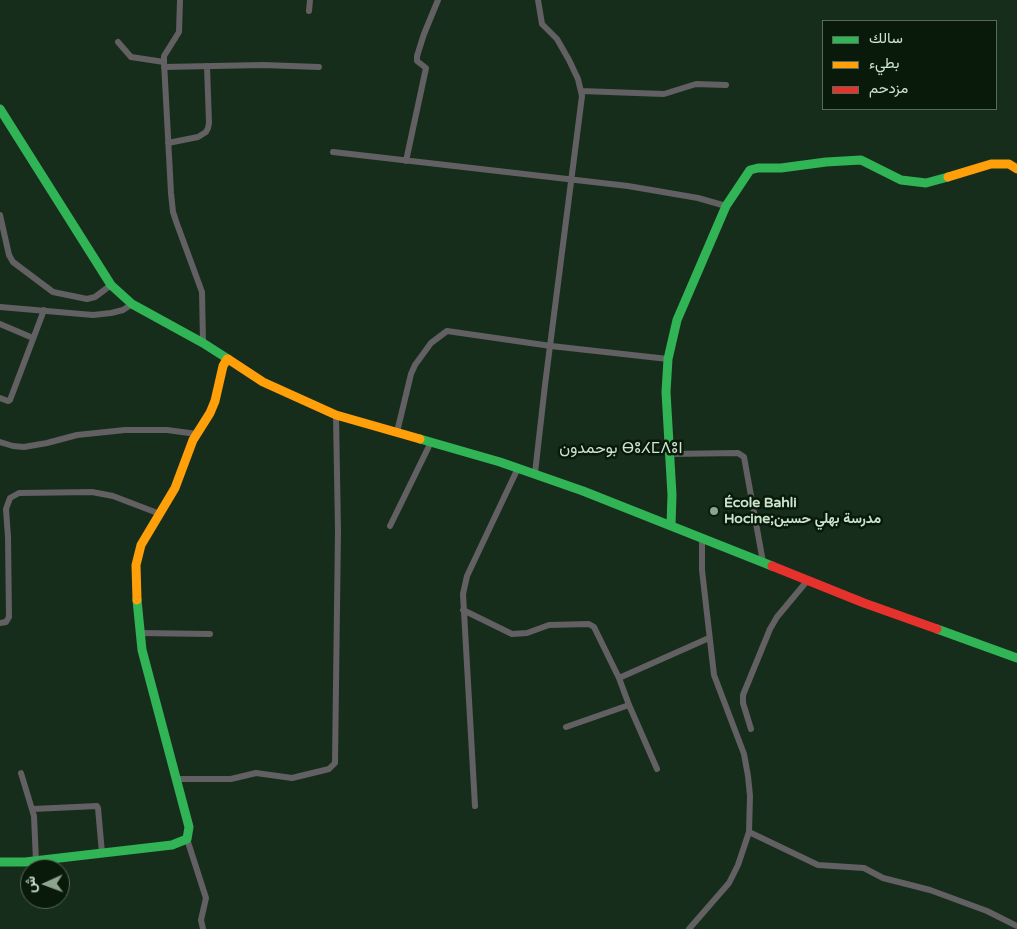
<!DOCTYPE html>
<html>
<head>
<meta charset="utf-8">
<style>
  body { margin:0 }
  #map { position:relative; width:1017px; height:929px; overflow:hidden; background:#172d1b; font-family:"Varela Round",Vazirmatn,sans-serif }
  canvas { display:block }
  .legend { position:absolute; left:822px; top:20px; width:175px; height:90px; box-sizing:border-box; background:#091a0b; border:1px solid #576b59; margin:0; padding:6px 9px; list-style:none; font-size:15px; color:#cde4ce }
  .legend li { display:flex; align-items:center; gap:10px; height:25px }
  .legend b { width:25px; border:1px solid #576b59 }
  .north { position:absolute; left:20px; top:859px; width:50px; height:50px; box-sizing:border-box; background:#091a0b; border:1px solid #576b59; border-radius:50%; rotate:268deg; font-size:14px; font-weight:700; line-height:20px; text-align:center; color:#cde4ce }
  .north::after { content:''; display:block; margin:auto; width:18px; height:22px; background:#8da48f; clip-path:polygon(50% 0,100% 100%,50% 72%,0 100%) }
</style>
</head>
<body>
<div id="map">
<canvas width="1017" height="929"></canvas>
<ul class="legend">
<li><b style="height:6px;background:#30b455"></b>سالك</li>
<li><b style="height:6px;background:#ff9f0a"></b>بطيء</li>
<li><b style="height:6px;background:#e5322d"></b>مزدحم</li>
</ul>
<div class="north">ش</div>
</div>
<script>
const ctx = document.querySelector('canvas').getContext('2d');
ctx.lineJoin = 'round';
function poly(rows) {
  const path = new Path2D();
  for (const r of rows) {
    path.moveTo(r[0], r[1]);
    for (let i = 2; i < r.length; i += 2) path.lineTo(r[i], r[i + 1]);
  }
  return path;
}
function trace(path, color, width, dash) {
  ctx.strokeStyle = color;
  ctx.lineWidth = width;
  ctx.lineCap = dash ? 'butt' : 'round';
  ctx.setLineDash(dash || []);
  ctx.stroke(path);
}
function write(font, color, halo, rows, align = 'center') {
  ctx.font = font + ' "Varela Round",Vazirmatn,"Noto Sans Tifinagh",sans-serif';
  ctx.lineWidth = 5;
  ctx.setLineDash([]);
  ctx.textBaseline = 'middle';
  ctx.strokeStyle = halo;
  ctx.fillStyle = color;
  for (const [text, x, y, turn = 0] of rows) {
    ctx.save();
    ctx.translate(x, y);
    ctx.rotate((+turn || 0) * Math.PI / 180);
    ctx.textAlign = isNaN(turn) ? turn : align;
    if (halo) ctx.strokeText(text, 0, 0);
    ctx.fillText(text, 0, 0);
    ctx.restore();
  }
}
const street = poly([
  [180,0,179,32,164,56,164,62,171,193,173,212,177,224,202,292,203,343],
  [309,11,310,0],
  [118,42,131,57,164,62],
  [164,67,263,65,319,67],
  [581,91,664,94,696,84,726,85],
  [168,143,198,137,206,132,208,128,209,123,207,66],
  [333,152,628,186,698,198,726,206],
  [406,161,426,68,417,61,417,56,424,34,438,0],
  [0,215,9,255,13,262,53,292,87,299,95,297,111,285],
  [0,307,93,315,111,313,123,310,132,304],
  [0,324,33,338],
  [0,398,8,401,10,400,44,310],
  [397,432,411,374,415,365,431,343,447,331,551,346,668,359],
  [0,442,13,446,24,447,47,443,77,435,125,430,167,430,197,434],
  [670,454,738,453,744,457,763,562],
  [535,473,545,385,582,96,578,79,569,60,557,39,542,24,538,0],
  [390,526,431,442],
  [463,610,512,634,527,633,549,625,589,624,594,627,619,678,629,705,657,769],
  [0,623,6,622,9,617,8,537,6,509,10,498,19,493,92,492,113,496,160,514],
  [139,633,210,634],
  [619,678,709,638],
  [566,727,629,705],
  [751,729,743,703,743,695,770,629,777,617,807,581],
  [21,773,34,816,36,861],
  [177,779,231,779,256,773,292,778,329,769,335,763,338,531,336,415],
  [475,806,463,594,467,576,518,468],
  [33,809,97,806,98,808,102,853],
  [749,832,818,865,864,868,883,878,930,890,987,911,1017,926],
  [187,839,206,898,201,920,203,929],
  [689,929,729,883,738,865,749,832,750,796,748,776,744,754,714,675,702,570,702,538]
]);
const fast = poly([
  [0,109,111,285,132,304,203,343,228,359],
  [420,439,500,462,583,491,772,566],
  [671,525,672,495,666,392,668,359,677,320,726,206,750,170,758,168,781,168,826,162,861,160,901,180,926,183,948,177],
  [937,629,1017,658],
  [0,862,25,862,172,845,187,839,189,827,142,650,137,600]
]);
const slow = poly([
  [948,177,991,164,1009,164,1017,169],
  [228,359,263,382,336,415,420,439],
  [137,600,136,565,141,545,175,488,193,440,210,413,215,401,223,366,227,359]
]);
const jam = poly([
  [772,566,864,603,937,629]
]);
const markers = [
  [714,511,5,"#8da48f"]
];
const poiNames = [
  ["École Bahli",724,503],
  ["Hocine;مدرسة بهلي حسين",724,519]
];
const quarterNames = [
  ["بوحمدون ⴱⵓⵃⵎⴷⵓⵏ",621,449]
];
trace(street, '#626062', 6);
trace(fast, '#30b455', 9);
trace(slow, '#ff9f0a', 9);
trace(jam, '#e5322d', 9);
for (const [x, y, r, color] of markers) {
  const dot = new Path2D();
  dot.arc(x, y, r, 0, 2 * Math.PI);
  ctx.fillStyle = color;
  ctx.fill(dot);
  trace(dot, '#091a0b', 2);
}
write('bold 14px', '#cde4ce', '#091a0b', poiNames, 'left');
write('16px', '#cde4ce', '#091a0b', quarterNames);
</script>
</body>
</html>
